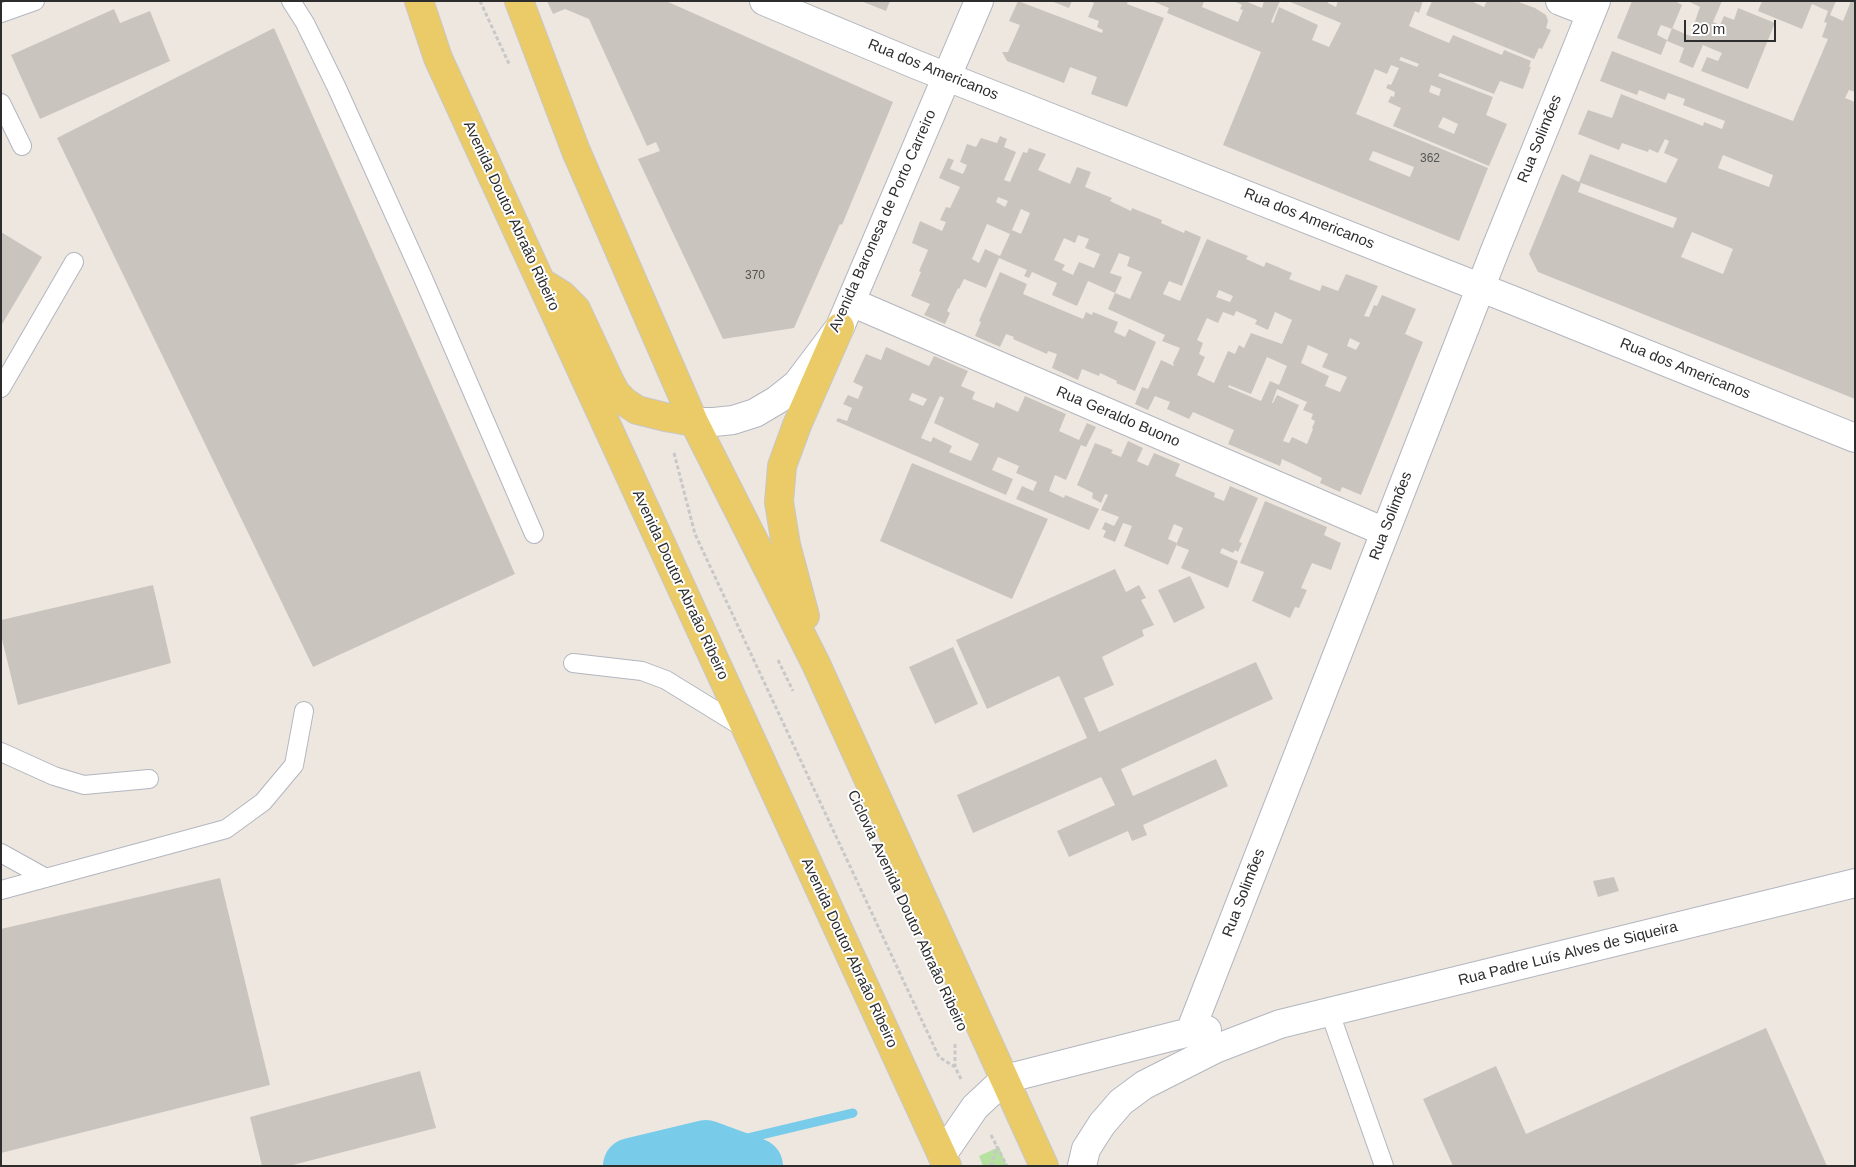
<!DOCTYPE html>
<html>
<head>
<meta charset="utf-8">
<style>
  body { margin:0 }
  #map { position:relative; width:1856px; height:1167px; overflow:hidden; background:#ede7e0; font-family:Arial,sans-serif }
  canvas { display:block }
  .frame { position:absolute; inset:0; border:2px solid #2d2d2d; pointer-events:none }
  .scale { position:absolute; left:1684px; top:20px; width:92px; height:22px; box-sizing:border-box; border:2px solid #2d2d2d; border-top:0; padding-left:6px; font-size:15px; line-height:18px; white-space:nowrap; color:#2d2d2d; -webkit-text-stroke:4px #fff; paint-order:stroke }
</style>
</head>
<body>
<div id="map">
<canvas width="1856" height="1167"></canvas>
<div class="frame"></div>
<div class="scale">20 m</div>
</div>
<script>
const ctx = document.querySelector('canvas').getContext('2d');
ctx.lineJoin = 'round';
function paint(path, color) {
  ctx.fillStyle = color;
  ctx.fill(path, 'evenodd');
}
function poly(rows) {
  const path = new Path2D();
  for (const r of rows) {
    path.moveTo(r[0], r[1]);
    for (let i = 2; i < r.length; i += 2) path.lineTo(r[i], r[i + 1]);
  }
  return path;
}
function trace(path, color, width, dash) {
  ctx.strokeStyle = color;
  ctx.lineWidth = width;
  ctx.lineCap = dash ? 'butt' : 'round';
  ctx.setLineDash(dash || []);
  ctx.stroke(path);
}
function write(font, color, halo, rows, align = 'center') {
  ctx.font = font + ' Arial,sans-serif';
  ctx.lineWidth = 4;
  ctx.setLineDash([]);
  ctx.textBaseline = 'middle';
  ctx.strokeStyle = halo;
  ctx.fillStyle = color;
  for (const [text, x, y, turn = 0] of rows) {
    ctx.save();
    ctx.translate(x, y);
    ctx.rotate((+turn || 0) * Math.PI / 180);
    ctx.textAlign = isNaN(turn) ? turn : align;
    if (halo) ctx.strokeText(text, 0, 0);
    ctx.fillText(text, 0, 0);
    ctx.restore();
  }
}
const green = poly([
  [999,1147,1007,1166,983,1166,979,1156]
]);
const stream = poly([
  [706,1148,853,1113]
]);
const river = poly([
  [631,1166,706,1148,755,1166]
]);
const building = poly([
  [547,1,666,1,893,102,842,225,840,224,794,328,723,339,638,159,660,151,656,142,647,146,589,19,565,9,553,14],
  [861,1,890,1,886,11],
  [1018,1,1102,33,1103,30,1097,27,1099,21,1088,17,1094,3,1090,1,1128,1,1127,4,1164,18,1127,107,1091,94,1097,77,1070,67,1064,83,1007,61,1002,52,1008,52,1020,25,1009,21],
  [1051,1,1072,1,1069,8],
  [1152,1,1204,1,1202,7,1238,22,1243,10,1240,9,1242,5,1234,1,1245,1,1262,8,1264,1,1280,1,1271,22,1273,23,1279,7,1318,25,1312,40,1329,47,1341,23,1288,1,1328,1,1328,3,1336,7,1338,1,1423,1,1419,13,1415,11,1409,26,1449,43,1453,35,1502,55,1504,50,1531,61,1529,67,1531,67,1523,89,1500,81,1494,94,1440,73,1438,76,1493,97,1486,115,1507,124,1489,166,1393,126,1401,108,1388,102,1391,96,1394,97,1395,92,1386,88,1388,84,1391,85,1399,68,1391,65,1387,74,1375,69,1356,114,1488,168,1459,241,1223,145,1261,52,1167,13,1169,8],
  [1401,57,1419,64,1417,67,1399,60],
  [1431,85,1441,89,1439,96,1429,92],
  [1443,117,1458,124,1454,134,1438,127],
  [1373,151,1414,167,1410,177,1369,160],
  [1432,1,1471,1,1484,7,1487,1,1516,1,1535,8,1546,15,1548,21,1546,28,1551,30,1542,49,1539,48,1534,59,1426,15],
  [1632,1,1675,1,1682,5,1672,29,1661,25,1659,29,1657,35,1667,40,1661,55,1617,38],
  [1688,1,1722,1,1713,22,1720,25,1724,16,1734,20,1738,8,1775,23,1748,89,1701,71,1707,57,1718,61,1722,53,1703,45,1693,68,1679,62,1684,48,1667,41,1672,28,1690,36,1700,7],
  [1762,1,1836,1,1830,15,1843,21,1851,1,1855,1,1855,92,1849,90,1845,98,1855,102,1855,399,1538,272,1529,254,1562,174,1579,182,1590,154,1666,183,1678,159,1664,153,1669,141,1665,139,1658,153,1649,149,1648,152,1622,143,1619,150,1578,134,1588,110,1612,118,1621,94,1703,126,1704,122,1722,129,1725,121,1683,105,1685,99,1668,93,1665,100,1639,90,1637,95,1600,81,1612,51,1793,121,1828,39,1822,37,1827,23,1824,22,1828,11,1812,4,1802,29,1758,11],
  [1723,155,1773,175,1769,187,1718,168],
  [1581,183,1677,218,1673,228,1578,192],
  [1692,232,1733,249,1723,274,1681,257],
  [114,9,120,23,150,11,170,61,40,119,11,55],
  [274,28,515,574,313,667,57,138],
  [1000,136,1007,139,1004,147,1016,152,1004,180,1010,182,1023,152,1027,153,1029,148,1046,154,1038,170,1070,184,1077,167,1091,172,1085,187,1112,198,1110,201,1131,211,1132,208,1162,220,1161,223,1184,233,1185,230,1201,237,1182,286,1169,281,1163,294,1180,301,1207,239,1248,256,1246,259,1264,267,1266,262,1292,273,1289,279,1320,291,1322,285,1338,291,1346,274,1378,286,1364,316,1369,317,1374,305,1377,306,1382,295,1416,309,1405,334,1423,342,1361,495,1342,487,1340,492,1320,483,1322,478,1282,459,1280,466,1228,444,1234,430,1193,412,1189,419,1167,409,1170,402,1155,396,1148,410,1135,404,1142,387,1148,389,1161,360,1174,366,1173,363,1180,348,1162,341,1165,335,1108,309,1115,293,1130,299,1142,272,1127,266,1130,257,1119,253,1110,273,1122,277,1115,293,1088,281,1077,306,1052,295,1057,283,1032,272,1029,278,1024,276,1027,270,999,258,986,288,964,279,959,289,958,288,947,311,950,313,945,324,924,315,930,304,911,296,921,272,919,271,928,250,912,243,920,221,942,231,946,222,940,220,946,207,950,208,960,187,939,178,948,158,954,160,950,169,963,174,967,165,960,162,967,144,976,147,981,138,997,143],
  [998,197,1008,201,1005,207,996,202],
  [1021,209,1030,213,1021,234,1012,230],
  [987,224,1010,234,1000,256,985,249,979,263,972,259],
  [1078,235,1089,239,1085,248,1100,254,1094,268,1079,262,1073,275,1062,270,1065,265,1054,260,1064,238,1075,243],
  [1219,290,1233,296,1230,302,1216,297],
  [1236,311,1257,320,1255,324,1268,330,1275,312,1292,320,1282,344,1251,333,1244,348,1239,345,1235,354,1228,351,1214,383,1197,375,1205,357,1199,354,1203,343,1197,340,1207,318,1218,323,1223,312,1234,316],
  [1350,338,1360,343,1356,350,1347,346],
  [1308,345,1328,354,1322,367,1347,377,1340,392,1325,386,1329,376,1301,363],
  [1267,357,1287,366,1279,385,1270,381,1261,401,1228,387,1229,385,1251,394],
  [1277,389,1307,402,1303,410,1313,414,1311,419,1315,421,1312,428,1313,429,1307,444,1292,437,1289,443,1283,441,1299,405,1277,395,1273,403,1272,403],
  [1,232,42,257,1,326],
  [1000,272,1027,284,1023,294,1083,319,1086,312,1092,315,1093,312,1118,322,1114,332,1125,337,1129,329,1156,342,1135,391,1116,383,1117,381,1100,373,1099,376,1082,369,1078,380,1052,368,1057,354,1048,351,1047,354,1013,339,1014,337,1006,334,1000,347,975,336,981,322,979,321],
  [886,347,929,366,934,356,968,371,961,386,975,392,972,399,994,408,996,402,1018,412,1025,396,1066,414,1059,431,1079,440,1087,423,1096,427,1086,447,1081,445,1066,480,1055,475,1049,491,1064,498,1065,495,1099,509,1089,530,1016,499,1022,486,1033,491,1037,482,1016,473,1019,466,998,457,992,470,1013,479,1006,495,836,421,838,418,847,421,852,408,843,404,848,395,858,399,863,387,853,382,866,354,881,360],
  [912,393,927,399,923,406,909,400],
  [940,396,944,398,934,423,979,444,971,461,949,452,952,446,933,437,931,442,921,438],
  [1128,441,1143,448,1137,461,1148,466,1154,453,1180,464,1175,476,1215,493,1214,497,1224,501,1230,486,1258,498,1239,542,1242,543,1238,552,1235,550,1233,553,1222,548,1220,553,1238,561,1228,588,1181,568,1189,550,1176,545,1183,528,1174,524,1168,539,1177,543,1176,546,1168,565,1124,546,1132,526,1123,523,1115,542,1103,537,1106,531,1102,529,1105,522,1114,526,1119,517,1101,510,1108,495,1105,494,1101,503,1092,498,1093,493,1077,485,1095,443,1113,450,1111,453,1121,457],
  [912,463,1048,519,1012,599,880,541],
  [1265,501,1327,527,1324,535,1341,543,1331,570,1312,563,1301,588,1307,590,1299,608,1295,607,1290,618,1252,601,1264,572,1240,563],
  [1115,569,1126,592,1139,585,1146,598,1141,600,1154,625,1142,630,1144,636,1102,657,1114,685,1084,698,1099,732,1256,662,1273,699,1121,769,1133,796,1216,759,1228,786,1143,825,1147,835,1132,841,1128,831,1069,857,1057,831,1115,805,1101,777,973,833,957,795,1087,738,1059,676,987,709,956,640],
  [1190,576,1205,608,1174,623,1158,590],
  [153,585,171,663,18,705,1,635,1,620],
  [953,647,978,704,935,724,909,667],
  [1614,877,1619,891,1598,897,1593,881],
  [220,878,270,1085,1,1153,1,929],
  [1766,1028,1827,1166,1453,1166,1423,1099,1496,1066,1526,1134],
  [420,1071,436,1128,289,1166,262,1166,250,1117]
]);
const path = poly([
  [480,1,510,66],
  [674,453,695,534,939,1057,955,1067],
  [778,660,793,691],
  [955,1044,955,1067,961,1079],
  [991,1135,1007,1166],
  [991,1166,997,1146]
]);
const service = poly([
  [291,1,305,23,336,86,423,278,534,534],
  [1,13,35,1],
  [1,103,22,146],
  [1,388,74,262],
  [573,663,642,671,666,680,744,728],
  [1,752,54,776,84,785,149,779],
  [1,853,46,878],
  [1,890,226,829,263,802,294,765,304,711],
  [1330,1013,1384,1166]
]);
const minor = poly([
  [764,1,917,65,1512,300,1855,438],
  [1560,1,1591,13],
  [851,302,1385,532],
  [1190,1032,1494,253,1596,1],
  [942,1155,975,1107,1005,1079,1190,1032,1207,1030],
  [1082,1166,1086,1149,1102,1124,1121,1102,1144,1085,1215,1049,1280,1024,1855,883]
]);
const secondary = poly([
  [694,422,714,422,733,420,755,413,777,400,797,384,840,327,979,1]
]);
const primary = poly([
  [419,1,438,58,947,1166],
  [519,1,576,151,694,422,816,664,1044,1166],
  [546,285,562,295,576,309,610,382,616,393,625,402,637,410,665,417,694,422],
  [805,616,786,545,779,502,782,466,797,425,840,327]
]);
const numberNames = [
  ["362",1430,159],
  ["370",755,276]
];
const streetNames = [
  ["Rua dos Americanos",933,70,22],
  ["Rua Solimões",1540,139,-68],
  ["Avenida Doutor Abraão Ribeiro",511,216,65],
  ["Rua dos Americanos",1309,219,22],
  ["Avenida Baronesa de Porto Carreiro",883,221,-66],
  ["Rua dos Americanos",1685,369,22],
  ["Rua Geraldo Buono",1118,417,23],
  ["Rua Solimões",1391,516,-69],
  ["Avenida Doutor Abraão Ribeiro",680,585,65],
  ["Rua Solimões",1244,893,-69],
  ["Ciclovia Avenida Doutor Abraão Ribeiro",907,911,65],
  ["Avenida Doutor Abraão Ribeiro",849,953,65],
  ["Rua Padre Luís Alves de Siqueira",1568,954,-14]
];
paint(green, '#b6e1a0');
trace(stream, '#79cce9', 9);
trace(river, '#79cce9', 56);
paint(building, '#c9c5be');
trace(service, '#b3b6bf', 20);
trace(minor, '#b3b6bf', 30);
trace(secondary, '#b3b6bf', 30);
trace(primary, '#c8c8c8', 30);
trace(path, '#c8c8c8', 3, [4, 2.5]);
trace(service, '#fff', 18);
trace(minor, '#fff', 28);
trace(secondary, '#fff', 28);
trace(primary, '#eacb68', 28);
write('12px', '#545351', null, numberNames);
write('15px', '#2d2d2d', '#fff', streetNames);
</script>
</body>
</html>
